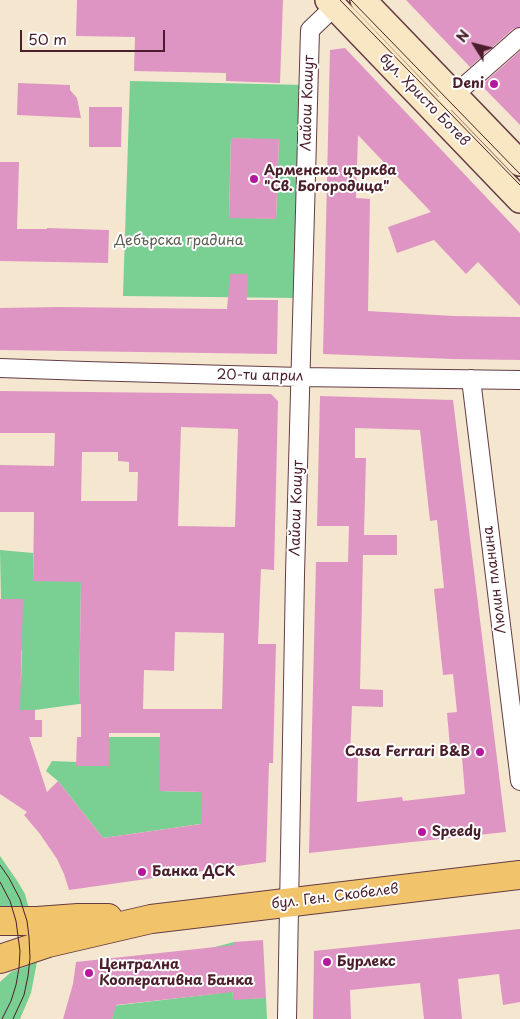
<!DOCTYPE html>
<html>
<head>
<meta charset="utf-8">
<style>
  body { margin:0 }
  #map { position:relative; width:520px; height:1019px; overflow:hidden; background:#f5e6d0; font-family:"Playpen Sans",sans-serif }
  canvas { display:block }
  .north { position:absolute; left:450px; top:20px; width:50px; height:50px; -webkit-text-stroke:4px #fff; paint-order:stroke; rotate:306deg; font-size:14px; font-weight:700; line-height:20px; text-align:center; color:#4a1f2b }
  .north::after { content:''; display:block; margin:auto; width:18px; height:22px; background:#4a1f2b; clip-path:polygon(50% 0,100% 100%,50% 72%,0 100%) }
  .scale { position:absolute; left:20px; top:30px; width:145px; height:22px; box-sizing:border-box; border:2px solid #4a1f2b; border-top:0; padding-left:6px; font-size:15px; line-height:18px; white-space:nowrap; color:#4a1f2b; -webkit-text-stroke:4px #fff; paint-order:stroke }
</style>
</head>
<body>
<div id="map">
<canvas width="520" height="1019"></canvas>
<div class="north">N</div>
<div class="scale">50 m</div>
</div>
<script>
const ctx = document.querySelector('canvas').getContext('2d');
ctx.lineJoin = 'round';
function paint(path, color) {
  ctx.fillStyle = color;
  ctx.fill(path, 'evenodd');
}
function poly(rows) {
  const path = new Path2D();
  for (const r of rows) {
    path.moveTo(r[0], r[1]);
    for (let i = 2; i < r.length; i += 2) path.lineTo(r[i], r[i + 1]);
  }
  return path;
}
function trace(path, color, width, dash) {
  ctx.strokeStyle = color;
  ctx.lineWidth = width;
  ctx.lineCap = dash ? 'butt' : 'round';
  ctx.setLineDash(dash || []);
  ctx.stroke(path);
}
function write(font, color, halo, rows, align = 'center') {
  ctx.font = font + ' "Playpen Sans",sans-serif';
  ctx.lineWidth = 4;
  ctx.setLineDash([]);
  ctx.textBaseline = 'middle';
  ctx.strokeStyle = halo;
  ctx.fillStyle = color;
  for (const [text, x, y, turn = 0] of rows) {
    ctx.save();
    ctx.translate(x, y);
    ctx.rotate((+turn || 0) * Math.PI / 180);
    ctx.textAlign = isNaN(turn) ? turn : align;
    if (halo) ctx.strokeText(text, 0, 0);
    ctx.fillText(text, 0, 0);
    ctx.restore();
  }
}
const green = poly([
  [130,81,305,85,298,298,123,296],
  [231,138,279,140,276,219,229,217],
  [0,550,33,553,33,581,81,581,79,704,35,710,7,710,21,681,22,651,1,599],
  [109,737,160,737,160,791,203,792,235,819,103,838,58,781,46,771,52,761,77,762,77,766,108,766],
  [0,856,18,882,25,894,29,909,0,906],
  [234,942,235,970,232,971,233,999,266,998,267,1019,112,1019,113,1014,109,1014,112,1006,221,993,218,965,211,948],
  [37,962,31,993,20,1019,0,1019,0,982,11,972]
]);
const building = poly([
  [77,0,283,0,280,83,226,81,226,73,134,71,135,37,76,36],
  [406,0,520,0,520,27,513,29,470,67],
  [345,48,520,233,520,306,478,262,466,274,434,240,397,253,388,227,431,212,358,135,356,198,370,199,368,311,453,316,520,317,520,360,453,359,323,354,330,50],
  [520,51,520,125,483,87,486,84,484,83],
  [18,83,70,85,70,90,77,98,81,118,17,115],
  [89,107,122,107,121,147,89,147],
  [231,138,279,139,276,219,229,218],
  [0,162,19,162,17,229,47,229,47,228,109,230,108,263,0,261],
  [230,274,248,274,247,300,278,300,277,354,0,350,0,308,60,307,227,309],
  [0,391,271,394,278,401,274,570,261,569,258,644,276,644,273,763,269,763,266,862,69,890,64,874,57,859,40,834,24,815,27,812,0,794,0,599,23,599,20,710,35,710,35,720,42,720,42,737,29,737,47,792,58,781,103,838,201,824,202,792,159,791,160,733,109,733,109,766,76,766,77,737,81,737,81,704,79,704,81,582,33,581,34,512,0,512,0,465,54,466,55,433,0,433],
  [181,427,238,429,235,527,178,526],
  [82,452,118,452,118,461,129,462,129,472,138,472,137,501,81,501],
  [175,632,224,633,222,709,143,709,144,670,174,671],
  [320,396,453,400,506,832,309,853,316,562,348,562,349,526,317,526],
  [355,428,420,430,430,521,437,520,444,588,434,589,443,675,453,674,457,712,447,713,451,758,462,757,465,794,403,801,402,797,357,802,358,756,350,755,352,706,383,707,383,690,360,689,363,555,397,555,397,535,364,535,366,458,355,458],
  [520,929,520,1002,503,1005,499,974,458,979,462,1019,424,1019,420,983,350,990,351,1019,313,1019,314,951],
  [263,940,266,998,233,1000,233,992,116,1005,112,1019,63,1019,73,984,76,962,234,945,234,942]
]);
const minor = poly([
  [445,103,520,37],
  [0,368,86,371,300,377,520,380],
  [471,379,520,781],
  [287,1019,295,574,310,30,334,7]
]);
const secondary = poly([
  [328,0,520,200],
  [363,0,520,163]
]);
const primary = poly([
  [0,921,37,921,78,918,108,918],
  [0,959,48,943,151,919,520,875]
]);
const tram = poly([
  [340,0,520,185],
  [351,0,520,174],
  [0,865,9,878,20,899,27,921,29,937,30,958,28,976,24,995,13,1019],
  [0,882,10,901,16,921,20,951,19,968,16,985,11,1001,2,1019]
]);
const markers = [
  [494,84,5,"#b5179e"],
  [254,179,5,"#b5179e"],
  [480,752,5,"#b5179e"],
  [422,832,5,"#b5179e"],
  [142,872,5,"#b5179e"],
  [327,962,5,"#b5179e"],
  [89,973,5,"#b5179e"]
];
const poiNames = [
  ["Deni",484,84,"right"],
  ["Арменска църква",264,171],
  ["\"Св. Богородица\"",264,187],
  ["Casa Ferrari B&B",470,752,"right"],
  ["Speedy",432,832],
  ["Банка ДСК",152,872],
  ["Бурлекс",337,962],
  ["Централна",99,965],
  ["Кооперативна Банка",99,981]
];
const streetNames = [
  ["бул. Христо Ботев",424,100,46],
  ["Лайош Кошут",308,103,-88],
  ["20-ти април",260,376,1],
  ["Лайош Кошут",297,508,-88],
  ["Люлин планина",495,580,-97],
  ["бул. Ген. Скобелев",335,897,-7]
];
const parkNames = [
  ["Дебърска градина",179,241]
];
paint(green, '#7acf93');
paint(building, '#df95c3');
trace(minor, '#643d44', 20);
trace(secondary, '#643d44', 28);
trace(primary, '#643d44', 30);
trace(minor, '#fff', 18);
trace(secondary, '#f9e7c3', 25);
trace(primary, '#f1c36a', 28);
trace(tram, '#4a1f2b', 1);
for (const [x, y, r, color] of markers) {
  const dot = new Path2D();
  dot.arc(x, y, r, 0, 2 * Math.PI);
  ctx.fillStyle = color;
  ctx.fill(dot);
  trace(dot, '#fff', 2);
}
write('bold 14px', '#4a1f2b', '#fff', poiNames, 'left');
write('14px', '#4a1f2b', '#fff', streetNames);
write('14px', '#5b5d4f', '#fff', parkNames);
</script>
</body>
</html>
